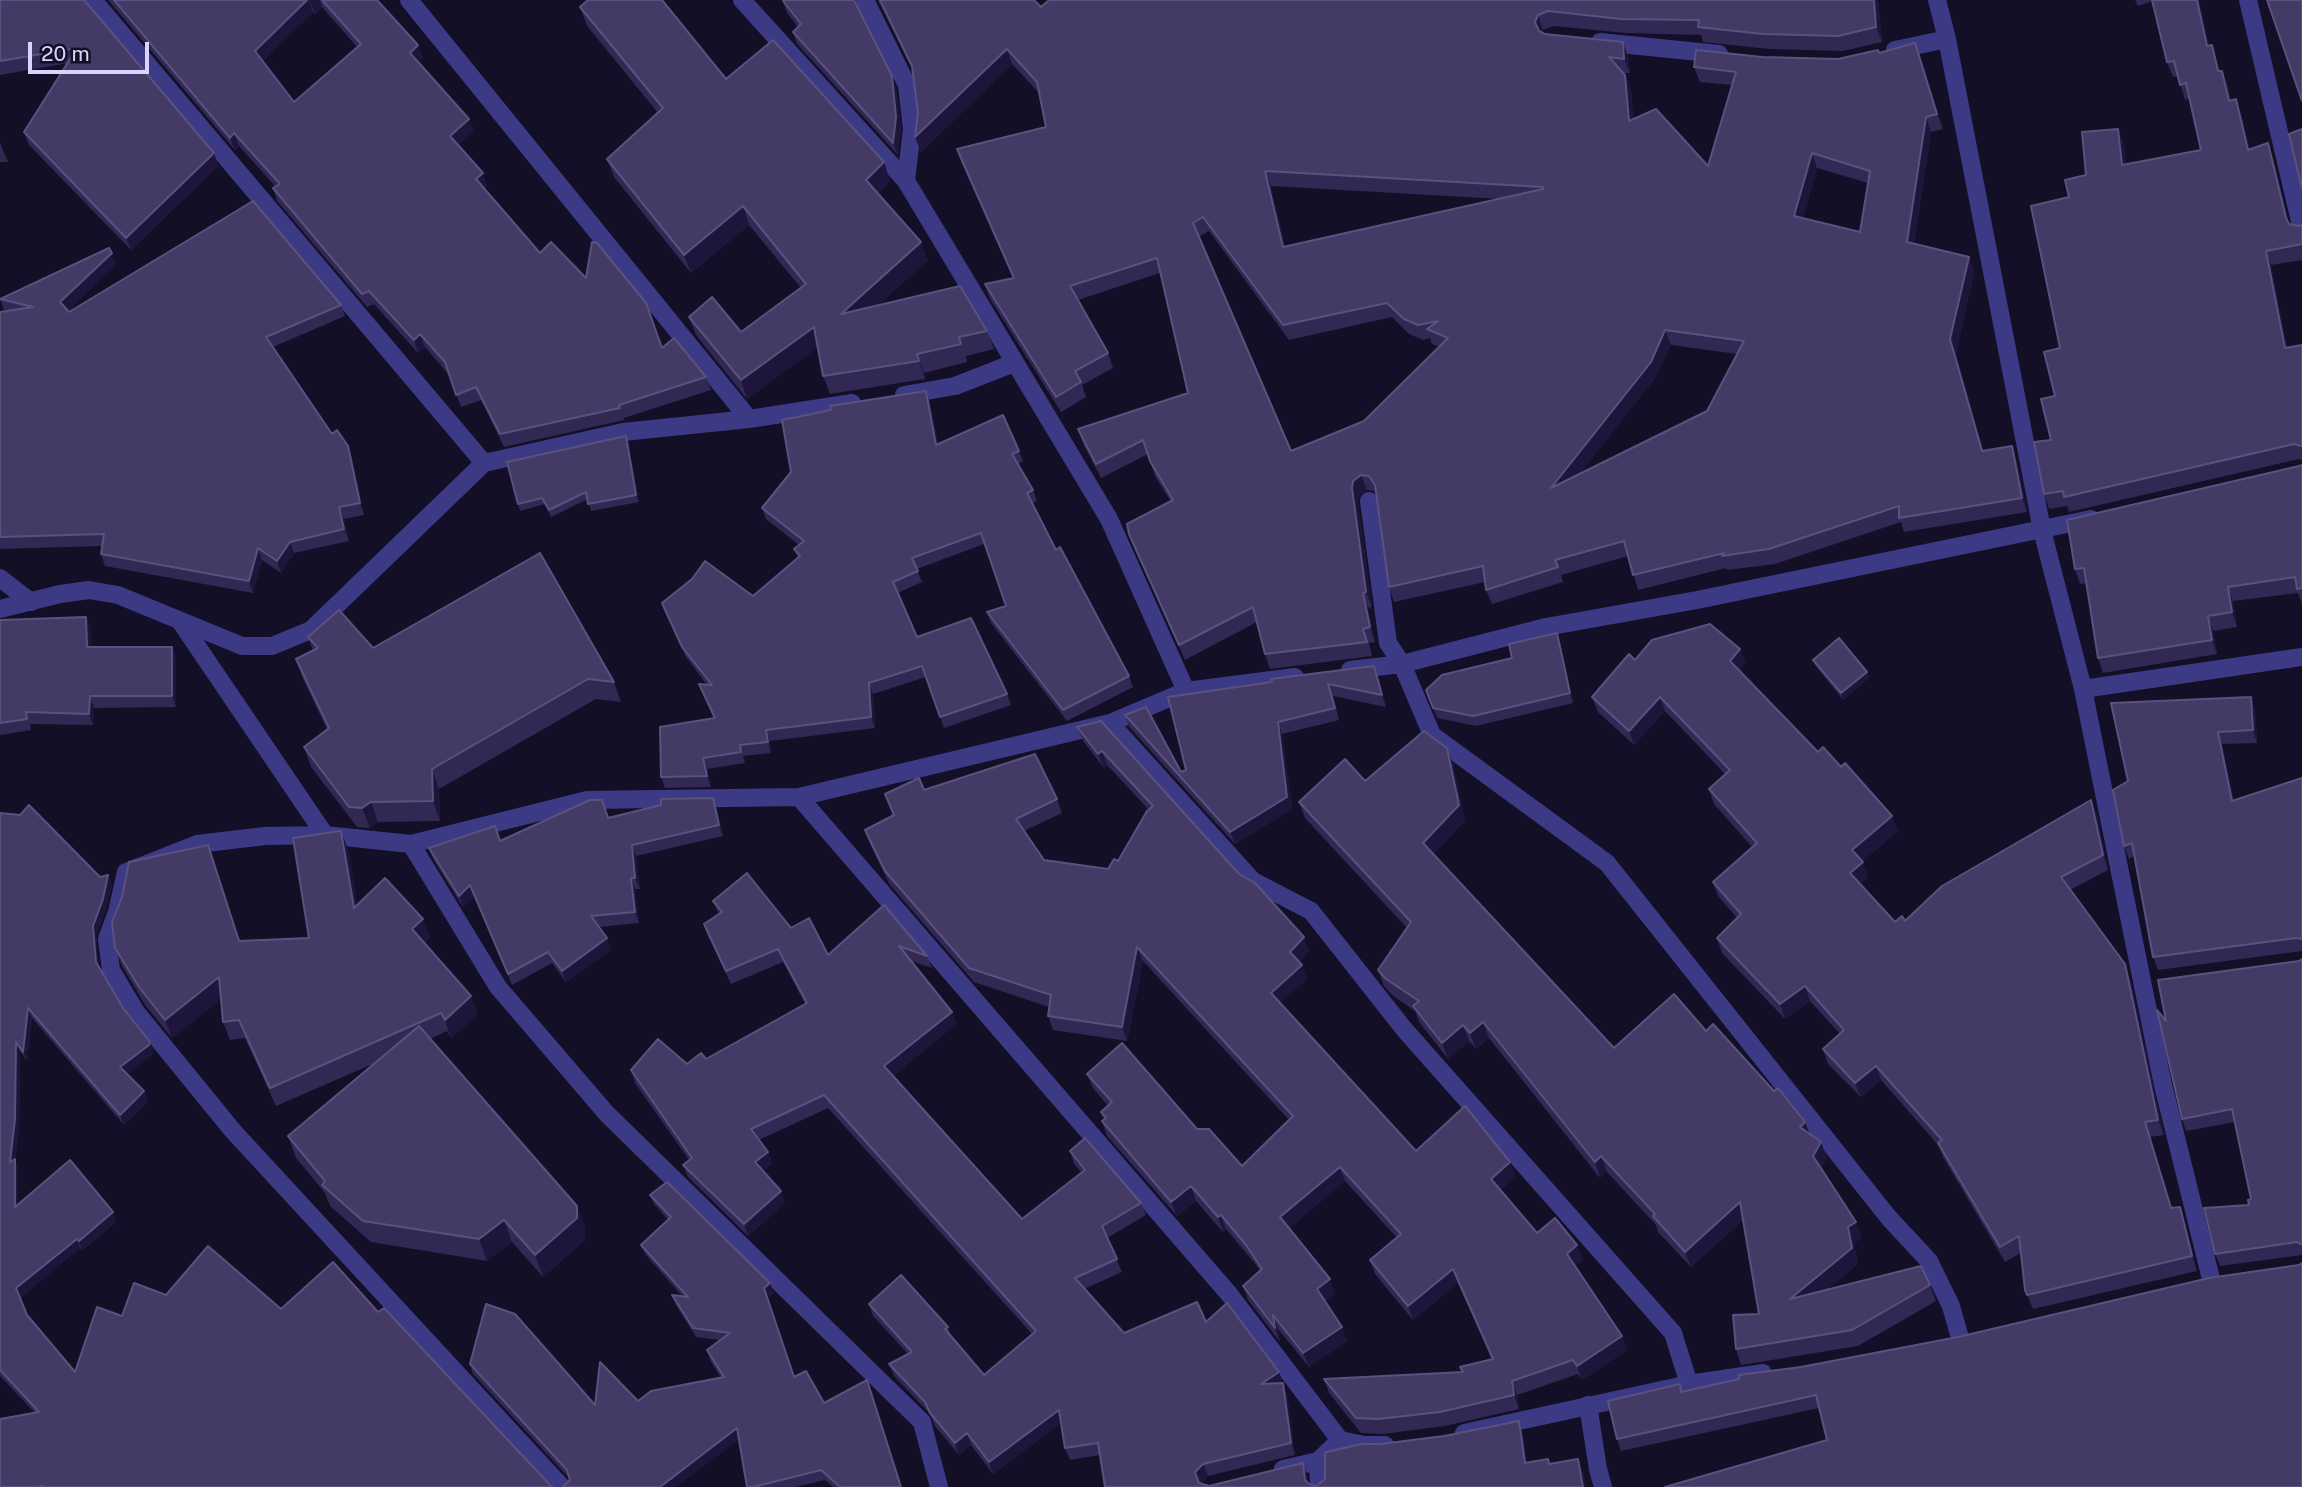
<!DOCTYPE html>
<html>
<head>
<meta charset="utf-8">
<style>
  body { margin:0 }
  #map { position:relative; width:2302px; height:1487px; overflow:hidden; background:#130f26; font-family:"Public Sans",sans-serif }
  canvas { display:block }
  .scale { position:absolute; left:28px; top:42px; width:121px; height:32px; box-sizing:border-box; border:4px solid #d9d4ff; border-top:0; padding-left:9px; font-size:21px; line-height:24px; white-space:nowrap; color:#d9d4ff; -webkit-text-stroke:5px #130f26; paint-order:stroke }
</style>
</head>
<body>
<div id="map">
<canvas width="2302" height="1487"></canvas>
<div class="scale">20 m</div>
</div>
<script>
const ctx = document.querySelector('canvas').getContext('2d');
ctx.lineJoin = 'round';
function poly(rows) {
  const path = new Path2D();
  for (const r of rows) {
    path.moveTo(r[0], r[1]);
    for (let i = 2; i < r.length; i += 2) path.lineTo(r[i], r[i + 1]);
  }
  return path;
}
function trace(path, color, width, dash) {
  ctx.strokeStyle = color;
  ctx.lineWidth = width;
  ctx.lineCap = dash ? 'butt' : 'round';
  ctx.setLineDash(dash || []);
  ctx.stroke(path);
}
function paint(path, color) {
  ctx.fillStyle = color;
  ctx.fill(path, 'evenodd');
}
const minor = poly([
  [93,0,484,463],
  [409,0,749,419],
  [742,0,906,181],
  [865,0,907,85,912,129,906,181,1109,519,1186,691],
  [1937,0,1947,39,2042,530,2083,689,2163,1085,2211,1279],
  [2248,0,2302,230],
  [1600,42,1719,54],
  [1895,50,1947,39],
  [904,395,955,386,1014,363],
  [1369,501,1388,643,1402,664,1432,735,1607,863,1889,1218,1929,1261,1951,1306,1960,1338],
  [0,578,31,602],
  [0,609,60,594,89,590,118,595,242,646,272,646,311,630,484,463,623,432,749,419,852,403],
  [180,621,325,835],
  [1350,670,1402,664,1546,627,1697,600,2091,519],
  [2083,689,2302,657],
  [1110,723,1253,881,1311,911,1404,1029,1673,1333,1689,1384],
  [799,797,1229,1294,1340,1440],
  [411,844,498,987,607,1114,922,1422,939,1487],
  [1588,1405,1598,1469,1603,1487],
  [1464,1433,1689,1384,1763,1373],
  [1318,1461,1319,1487],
  [1283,1469,1318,1461,1340,1440,1364,1445,1385,1445],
  [562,1487,233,1131,136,1012,111,970,107,939,117,912,126,872,197,844,265,836,325,835,411,844,587,800,799,797,1110,723,1186,691,1295,677]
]);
const wall = poly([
  [0,0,84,0,214,153,218,166,131,250,29,145,24,132,68,63,0,75],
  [108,0,377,0,418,45,423,58,418,62,474,131,458,145,487,186,484,189,540,253,586,278,662,348,706,377,711,390,624,418,624,420,504,447,481,400,461,407,449,375,425,347,418,353,374,304,367,307,277,201,273,188,275,186,239,146,235,150],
  [322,7,357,47,294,102,263,61,313,12,315,14],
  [878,0,1034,0,1041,7,1878,0,1882,42,1843,51,1769,49,1703,42,1701,35,1626,33,1553,26,1543,30,1542,32,1545,34,1623,42,1628,57,1630,73,1624,73,1631,89,1633,119,1708,166,1732,85,1700,82,1694,67,1762,57,1838,59,1879,53,1915,43,1943,129,1931,132,1914,244,1969,257,1974,272,1956,354,1983,450,2017,461,2027,512,1904,532,1901,522,1775,564,1727,570,1726,568,1638,590,1628,556,1561,575,1563,582,1492,604,1486,590,1485,582,1394,602,1389,587,1376,494,1374,491,1367,490,1359,496,1358,503,1372,607,1368,608,1375,642,1369,643,1372,656,1270,669,1265,654,1257,622,1185,660,1135,549,1129,534,1171,502,1155,476,1148,454,1101,478,1083,444,1078,429,1188,393,1160,273,1078,300,1108,353,1113,368,1082,385,1086,397,1061,412,990,299,985,284,1013,278,962,164,957,149,1046,127,1039,93,1012,64,921,152,915,137,918,113,913,71],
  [1817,168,1868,183,1860,232,1803,218],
  [1271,186,1501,199,1285,247],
  [1209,231,1289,340,1392,317,1409,334,1423,340,1430,338,1432,344,1439,347,1364,421,1291,451,1199,237],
  [1671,345,1737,354,1707,411,1579,474,1656,377],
  [2135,0,2199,0,2209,46,2217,60,2220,71,2222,71,2228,85,2231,100,2241,114,2250,150,2273,157,2289,223,2299,226,2302,225,2302,260,2271,265,2287,347,2302,345,2302,460,2299,459,2069,512,2067,506,2049,509,2044,494,2051,440,2060,348,2069,197,2086,175,2118,129,2124,143,2126,164,2201,150,2190,98,2185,100,2178,76,2173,77,2167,62,2152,1,2138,6],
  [783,1,896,88,901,129,898,155,797,44,793,32,798,27,787,13],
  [580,7,726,79,884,162,890,181,878,193,928,260,878,305,987,331,994,349,966,356,967,362,924,373,925,379,830,394,823,376,818,347,747,399,696,335,689,317,741,332,801,288,749,225,691,273,614,177,607,159,658,113,587,26],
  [0,142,3,150,8,162,0,162],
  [116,264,68,311,69,312,341,305,345,316,273,347,332,434,348,446,352,458,364,515,344,519,349,541,294,553,281,573,262,560,253,593,105,566,101,554,102,546,0,549,0,312,7,311,4,310,0,299],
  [926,391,930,402,938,444,1019,451,1023,461,1018,464,1033,490,1037,501,1032,504,1056,550,1129,676,1133,687,1067,721,991,623,987,612,1006,606,984,544,917,569,922,582,898,593,917,637,1007,694,1011,705,944,728,926,677,873,694,875,728,770,741,771,753,743,756,745,763,707,769,711,787,665,788,661,777,714,719,699,684,707,685,686,657,662,603,753,596,798,558,794,549,799,545,766,519,762,508],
  [626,436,628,443,639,502,591,511,588,499,551,517,545,504,520,511,518,504],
  [2302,465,2302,604,2298,593,2233,601,2237,627,2213,631,2217,654,2103,673,2098,658,2087,583,2080,584,2075,569],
  [86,617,91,629,91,647,172,647,176,659,176,707,94,708,93,725,30,724,31,730,0,735,0,620],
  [308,637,373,648,614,682,621,702,596,699,439,789,440,821,378,822,370,828,357,827,311,767,304,747,327,729,303,679,296,659,313,651],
  [1560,643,1573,703,1476,726,1437,718,1426,690,1512,658],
  [1740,649,1745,663,1739,671,1818,752,1898,831,1862,861,1868,877,1860,884,1895,922,1905,921,2097,814,2108,870,2070,890,2130,979,2164,1135,2150,1137,2172,1208,2185,1222,2197,1271,2033,1309,2025,1290,2021,1253,2005,1262,1943,1157,1939,1146,1881,1080,1861,1097,1828,1064,1823,1049,1840,1034,1810,1001,1785,1019,1722,953,1717,938,1737,918,1718,896,1713,882,1752,847,1714,804,1709,789,1725,774,1665,711,1634,745,1598,712,1592,697,1635,660],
  [1813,660,1867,672,1869,678,1843,700,1816,666],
  [1378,678,1386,707,1333,696,1339,720,1282,734,1292,809,1235,844,1129,727,1125,715,1181,772,1186,770,1272,682],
  [2251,697,2255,710,2257,743,2222,744,2234,801,2302,778,2302,951,2158,970,2153,957,2134,856,2129,859,2124,846,2128,781],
  [1077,727,1309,951,1299,962,1307,979,1280,1003,1416,1151,1515,1176,1500,1190,1537,1233,1577,1245,1583,1260,1575,1266,1622,1336,1627,1350,1582,1380,1578,1374,1517,1395,1519,1409,1445,1426,1383,1434,1361,1433,1329,1393,1324,1379,1461,1372,1460,1367,1492,1359,1458,1283,1413,1320,1375,1274,1370,1260,1397,1238,1345,1181,1289,1228,1335,1293,1325,1301,1347,1341,1309,1367,1278,1329,1280,1342,1248,1300,1243,1286,1260,1271,1252,1260,1226,1229,1223,1232,1196,1201,1177,1216,1107,1136,1102,1121,1104,1120,1101,1112,1108,1106,1093,1088,1087,1074,1197,1129,1242,1166,1289,1120,1143,961,1127,1041,1053,1030,1048,1016,1049,1007,974,982,890,885,870,844,865,830,893,815,885,794,924,790,1057,799,1062,813,1024,831,1044,860,1108,869,1118,861,1149,810,1107,765,1104,768,1083,741],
  [1453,764,1465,821,1433,854,1614,1048,1706,1031,1774,1091,1805,1122,1810,1134,1827,1158,1821,1168,1862,1238,1854,1243,1858,1264,1826,1290,1930,1285,1936,1301,1858,1346,1741,1365,1736,1349,1759,1314,1743,1220,1691,1267,1658,1232,1656,1225,1607,1172,1600,1178,1489,1038,1476,1049,1469,1041,1448,1059,1419,1022,1415,1011,1392,995,1384,986,1378,970,1407,928,1305,818,1299,802,1365,781],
  [713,798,717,810,723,836,636,856,640,889,635,889,639,923,599,927,607,938,611,950,566,982,552,963,512,985,475,897,463,907,433,859,429,848,500,841,608,817],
  [0,813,100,877,108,875,112,885,106,909,96,936,99,967,123,1008,154,1052,152,1055,127,1074,148,1101,124,1125,32,1018,27,1061,20,1051,19,1129,15,1160,18,1168,18,1204,113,1212,116,1222,82,1251,80,1248,20,1298,27,1315,75,1372,122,1316,166,1295,281,1309,378,1312,550,1485,553,1487,0,1487,35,1413,0,1376],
  [208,845,240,941,309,938,348,849,357,905,430,937,424,943,478,1014,451,1038,447,1031,430,1039,577,1206,585,1227,585,1240,543,1277,512,1242,487,1261,371,1242,330,1206,325,1193,296,1158,288,1136,375,1063,276,1106,245,1038,230,1040,223,1022,221,999,172,1038,145,1005,122,966,115,948],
  [713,901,791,928,828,955,884,905,927,956,932,968,911,961,952,1012,956,1024,893,1076,1022,1219,1081,1172,1074,1164,1070,1151,1141,1203,1146,1215,1107,1238,1122,1272,1084,1289,1124,1333,1206,1322,1279,1372,1287,1395,1295,1455,1208,1476,1201,1484,1209,1486,1307,1475,1308,1484,1316,1486,1381,1444,1523,1434,1527,1462,1548,1459,1549,1464,1583,1472,1586,1487,1105,1487,1100,1455,1070,1460,1065,1448,1061,1423,993,1474,971,1445,959,1455,935,1426,930,1414,894,1376,889,1364,908,1354,873,1316,869,1304,948,1327,951,1336,984,1375,1032,1334,828,1108,759,1140,768,1152,772,1164,763,1171,785,1203,748,1236,688,1177,683,1165,689,1160,635,1083,631,1070,687,1064,706,1059,805,1004,783,962,731,984,708,936,704,924,719,915],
  [2302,959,2302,1255,2220,1266,2215,1254,2249,1205,2251,1199,2235,1122,2186,1131,2182,1119,2166,1021],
  [650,1195,774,1293,767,1298,795,1377,824,1403,901,1487,833,1487,825,1480,795,1487,747,1487,739,1439,676,1487,563,1487,570,1480,569,1478,473,1374,470,1364,595,1405,638,1401,721,1378,710,1360,707,1350,719,1340,696,1337,676,1305,672,1295,682,1296,645,1254,641,1245,668,1220,654,1204],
  [2299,1265,2302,1487,1827,1440,1819,1408,1621,1451,1617,1439,1682,1391,1958,1337]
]);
const shadedWall = poly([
  [307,0,309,0,313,12,260,64,255,51],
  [311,0,320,0,322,7,315,14,310,1],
  [1874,0,1878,0,1882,42,1876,27],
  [2197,0,2199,0,2212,61,2207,46],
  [1538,15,1543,30,1541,36,1535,22],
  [1623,42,1628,57,1630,73,1624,59],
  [1915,43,1921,58,1943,129,1937,114],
  [418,45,423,58,415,65,410,53],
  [2212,45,2217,60,2223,86,2218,71],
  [1007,49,1012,64,921,152,915,137],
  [2222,71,2228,85,2234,115,2229,101],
  [1625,75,1631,89,1634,135,1629,121],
  [892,76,896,88,901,129,898,155,893,143],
  [2236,99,2241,114,2253,165,2248,150],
  [1926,117,1931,132,1912,257,1907,242],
  [469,119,474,131,454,148,450,136],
  [2118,129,2124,143,2127,180,2122,165],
  [234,133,239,146,235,150,230,138],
  [2268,143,2273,157,2291,233,2286,218],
  [214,153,218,166,131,250,126,238],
  [1812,153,1817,168,1800,230,1794,216],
  [884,162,890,181,872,198,866,180],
  [1265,171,1271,186,1288,262,1283,247],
  [483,173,487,186,480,192,476,179],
  [743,206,749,225,691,273,684,255],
  [921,242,928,260,848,333,841,314],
  [2266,251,2271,265,2290,362,2285,348],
  [112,253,116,264,65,314,60,302],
  [1969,257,1974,272,1956,354,1987,465,1982,451,1950,339],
  [814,327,821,345,747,399,741,380],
  [1665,330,1671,345,1656,377,1557,503,1551,488],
  [420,334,425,347,418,353,414,340],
  [917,354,924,373,925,379,919,361],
  [926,391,930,402,940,456,936,445],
  [626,436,628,443,639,502,636,495],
  [348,446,352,458,364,515,360,503],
  [2012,446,2017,461,2027,512,2022,498],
  [1361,475,1367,490,1359,496,1358,503,1372,607,1366,592,1352,488,1353,481],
  [339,507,344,519,349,541,344,529],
  [290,542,294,553,281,573,277,561],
  [258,548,262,560,253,593,249,581],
  [2228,587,2233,601,2237,627,2232,612],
  [1363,593,1368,608,1375,642,1370,627],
  [2208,616,2213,631,2217,654,2212,640],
  [86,617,91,629,92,658,87,647],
  [1557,633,1560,643,1573,703,1570,693],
  [172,647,176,659,176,707,172,696],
  [1740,649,1745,663,1735,676,1730,661],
  [1374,666,1378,678,1386,707,1382,695],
  [1867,672,1869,678,1843,700,1841,693],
  [869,683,873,694,875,728,871,717],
  [90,696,94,708,93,725,89,714],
  [1660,697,1665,711,1634,745,1629,731],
  [2251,697,2255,710,2257,743,2253,730],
  [1278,722,1282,734,1292,809,1235,844,1230,832],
  [766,730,770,741,771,753,768,742],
  [2218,732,2222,744,2237,814,2232,801],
  [1447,748,1453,764,1465,821,1429,859,1423,843],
  [1102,751,1107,765,1104,768,1098,754],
  [703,758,707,769,711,787,707,776],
  [432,769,439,789,440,821,433,801],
  [713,798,717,810,723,836,719,825],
  [2091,800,2097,814,2108,870,2103,855],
  [371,802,378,822,370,828,362,808],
  [1892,816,1898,831,1858,864,1852,850],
  [341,831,348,849,361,926,354,908],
  [632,845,636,856,640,889,635,878],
  [1863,862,1868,877,1855,888,1850,873],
  [108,875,112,885,106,909,96,936,100,971,96,962,93,926],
  [631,878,635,889,639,923,635,912],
  [470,885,475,897,463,907,459,896],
  [423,919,430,937,418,947,412,929],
  [1304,937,1309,951,1295,967,1290,952],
  [607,938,611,950,566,982,562,971],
  [1137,947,1143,961,1127,1041,1122,1027],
  [2125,964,2130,979,2164,1135,2158,1120],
  [1302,965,1307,979,1276,1007,1271,993],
  [219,977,226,995,172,1038,165,1020],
  [1805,986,1810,1001,1785,1019,1780,1004],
  [471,996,478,1014,451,1038,445,1020],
  [28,1008,32,1018,27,1061,23,1052],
  [952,1012,956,1024,889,1079,884,1066],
  [1483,1022,1489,1038,1476,1049,1470,1033],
  [1463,1025,1469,1041,1448,1059,1442,1043],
  [16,1042,20,1051,19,1129,15,1160,18,1168,18,1217,15,1207,10,1162],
  [150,1042,154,1052,152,1055,124,1077,120,1067],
  [1876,1066,1881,1080,1861,1097,1855,1083],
  [144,1091,148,1101,124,1125,120,1115],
  [1805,1122,1811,1138,1800,1127],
  [2145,1122,2150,1137,2177,1223,2171,1208],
  [1821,1142,1827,1158,1819,1172,1813,1156],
  [768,1152,772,1164,759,1174,755,1162],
  [1601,1156,1607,1172,1600,1178,1595,1162],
  [1510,1162,1515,1176,1496,1193,1491,1179],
  [1340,1167,1345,1181,1285,1231,1280,1217],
  [1191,1186,1196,1201,1177,1216,1171,1202],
  [781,1191,785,1203,748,1236,744,1224],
  [1740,1202,1746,1218,1691,1267,1685,1252],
  [577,1206,585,1227,585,1240,543,1277,535,1255],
  [2180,1207,2185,1222,2197,1271,2192,1256],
  [113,1212,116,1222,82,1251,79,1241],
  [1221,1215,1226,1229,1223,1232,1218,1217],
  [504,1220,512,1242,487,1261,479,1239],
  [1856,1222,1862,1238,1854,1243,1858,1264,1796,1315,1790,1299,1848,1227],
  [77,1239,80,1248,20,1298,16,1288],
  [1577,1245,1583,1260,1572,1268,1567,1254],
  [1453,1269,1458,1283,1413,1320,1408,1306],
  [1330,1279,1335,1293,1322,1303,1317,1289],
  [770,1283,774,1293,767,1298,764,1288],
  [1273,1315,1278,1329,1280,1342,1275,1328],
  [1342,1327,1347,1341,1309,1367,1303,1353],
  [1622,1336,1627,1350,1582,1380,1577,1366],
  [1279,1372,1287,1395,1295,1455,1291,1443,1261,1384],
  [1512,1381,1517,1395,1519,1409,1514,1395],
  [1059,1410,1063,1422,993,1474,989,1462],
  [1519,1421,1523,1434,1529,1475,1525,1463],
  [737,1428,741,1438,676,1487,660,1487],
  [967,1433,971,1445,959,1455,955,1443],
  [1578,1459,1583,1472,1586,1487,1583,1487],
  [1303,1463,1307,1475,1308,1487,1305,1480],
  [1203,1464,1208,1476,1200,1484,1201,1487,1195,1472]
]);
const building = poly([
  [0,0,84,0,214,153,126,238,24,132,77,48,0,61,0,0],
  [114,0,307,0,255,51,294,102,361,44,322,0,377,0,418,45,410,53,469,119,450,136,483,173,476,179,540,253,551,242,586,278,592,242,597,243,646,303,662,348,674,338,706,377,619,405,620,408,500,434,476,387,456,395,445,362,420,334,414,340,369,291,362,294,273,188,280,184,234,133,230,138,114,0],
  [588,0,662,0,726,79,773,40,884,162,866,180,921,242,841,314,960,286,987,331,959,337,961,344,917,354,919,361,823,376,814,327,741,380,689,317,712,297,741,332,806,284,743,206,684,255,607,159,663,108,580,7,588,0],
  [784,0,854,0,892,76,896,117,893,143,793,32,801,24,783,1,784,0],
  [880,0,1034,0,1041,7,1049,0,1874,0,1876,27,1838,36,1763,34,1698,27,1699,20,1621,19,1548,11,1538,15,1535,22,1539,31,1545,34,1623,42,1624,59,1609,57,1625,75,1629,121,1656,109,1708,166,1736,72,1694,67,1696,50,1762,57,1838,59,1878,50,1879,53,1915,43,1937,114,1926,117,1907,242,1969,257,1950,339,1982,451,2012,446,2022,498,1899,518,1899,506,1769,549,1722,556,1724,553,1633,575,1624,541,1555,560,1558,567,1486,590,1483,566,1389,587,1375,485,1369,476,1361,475,1353,481,1352,488,1366,592,1363,593,1370,627,1363,629,1367,642,1265,654,1253,607,1179,645,1129,534,1127,524,1173,500,1150,461,1143,440,1096,464,1078,429,1188,393,1157,258,1070,286,1108,353,1075,371,1081,382,1056,397,985,284,1014,278,957,149,1046,127,1037,82,1007,49,915,137,918,113,912,66,880,0],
  [1812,153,1870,171,1860,232,1794,216,1812,153],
  [1265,171,1543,187,1543,189,1283,247,1265,171],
  [1203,217,1283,325,1387,303,1404,319,1418,325,1438,321,1427,329,1448,338,1364,421,1291,451,1193,223,1203,217],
  [1665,330,1744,341,1707,411,1551,488,1651,362,1665,330],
  [2152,0,2197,0,2207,46,2212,45,2218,71,2222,71,2229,101,2236,99,2248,150,2268,143,2286,218,2289,224,2299,226,2302,225,2302,244,2266,251,2285,348,2302,345,2302,446,2294,444,2064,497,2063,491,2044,494,2034,442,2051,440,2041,399,2055,396,2044,352,2060,348,2031,206,2069,197,2065,180,2086,175,2082,132,2118,129,2122,165,2201,150,2186,83,2180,85,2174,61,2167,62,2152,0],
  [2267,0,2302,0,2302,101,2267,0],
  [2302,129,2302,189,2289,134,2302,129],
  [253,201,341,305,266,337,332,434,337,430,348,446,360,503,339,507,344,529,290,542,277,561,258,548,249,581,101,554,104,534,0,537,0,312,33,307,0,299,109,248,112,253,60,302,69,312,253,201],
  [926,391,936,445,1003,415,1019,451,1012,454,1033,490,1027,493,1056,550,1060,547,1129,676,1063,710,987,612,1006,606,981,533,912,558,918,571,893,582,917,637,971,618,1007,694,940,717,922,666,869,683,871,717,766,730,768,742,740,745,741,752,703,758,707,776,661,777,660,727,715,718,699,684,712,685,682,647,662,603,692,579,705,561,753,596,800,556,794,549,804,541,762,508,791,472,782,420,831,410,830,406,926,391],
  [626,436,636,495,588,504,586,492,549,510,542,498,518,504,507,462,626,436],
  [2302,465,2302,588,2297,589,2295,577,2228,587,2232,612,2208,616,2212,640,2098,658,2084,568,2075,569,2067,520,2299,466,2302,465],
  [540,553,614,682,588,679,432,769,433,801,371,802,362,808,349,807,304,747,329,728,296,659,318,648,308,637,339,610,373,648,540,553],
  [86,617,87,647,172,647,172,696,90,696,89,714,26,712,27,719,0,723,0,620,86,617],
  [1710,624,1740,649,1730,661,1818,752,1823,747,1841,767,1845,763,1892,816,1852,850,1863,862,1850,873,1895,922,1902,916,1905,921,1942,886,2091,800,2103,855,2061,877,2125,964,2158,1120,2145,1122,2171,1208,2180,1207,2192,1256,2027,1295,2025,1290,2019,1236,2000,1247,1938,1143,1942,1140,1876,1066,1855,1083,1823,1049,1844,1030,1805,986,1780,1004,1717,938,1741,914,1713,882,1757,843,1709,789,1730,770,1660,697,1629,731,1592,697,1629,654,1635,660,1652,640,1710,624],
  [1557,633,1570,693,1473,716,1433,708,1426,690,1442,675,1512,658,1509,644,1557,633],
  [1839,638,1867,672,1841,693,1813,660,1839,638],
  [1374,666,1382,695,1328,684,1335,708,1278,722,1287,797,1230,832,1125,715,1146,707,1181,772,1186,770,1168,697,1272,682,1271,679,1374,666],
  [2251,697,2253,730,2218,732,2232,801,2302,778,2302,939,2296,938,2153,957,2132,843,2124,846,2113,790,2128,781,2111,703,2251,697],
  [1101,721,1239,874,1255,883,1304,937,1290,952,1302,965,1271,993,1416,1151,1465,1106,1510,1162,1491,1179,1537,1233,1555,1218,1577,1245,1567,1254,1622,1336,1577,1366,1573,1360,1512,1381,1514,1395,1440,1412,1378,1419,1356,1418,1324,1379,1463,1372,1460,1367,1493,1359,1453,1269,1408,1306,1370,1260,1401,1234,1340,1167,1280,1217,1330,1279,1317,1289,1342,1327,1303,1353,1273,1315,1275,1328,1243,1286,1262,1269,1246,1245,1221,1215,1218,1217,1191,1186,1171,1202,1102,1121,1106,1118,1101,1112,1112,1102,1087,1074,1122,1043,1197,1129,1209,1129,1242,1166,1293,1116,1137,947,1122,1027,1048,1016,1051,995,969,968,885,871,865,830,894,815,885,794,919,778,924,790,1035,754,1057,799,1016,819,1044,860,1108,869,1114,859,1118,861,1147,811,1153,806,1102,751,1098,754,1077,727,1101,721],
  [1424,731,1447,748,1459,805,1423,843,1614,1048,1674,994,1706,1031,1713,1024,1774,1091,1778,1088,1805,1122,1800,1127,1821,1142,1813,1156,1856,1222,1848,1227,1852,1248,1790,1299,1921,1266,1930,1285,1852,1330,1736,1349,1733,1315,1759,1314,1740,1202,1685,1252,1653,1216,1655,1214,1601,1156,1595,1162,1483,1022,1470,1033,1463,1025,1442,1043,1413,1006,1419,1001,1386,979,1378,970,1411,922,1299,802,1345,759,1365,781,1424,731],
  [713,798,719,825,632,845,635,878,631,878,635,912,591,916,607,938,562,971,548,952,508,974,470,885,459,896,429,848,495,826,500,841,590,800,602,800,608,818,661,805,661,799,713,798],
  [29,805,100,877,108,875,103,899,93,926,96,962,123,1008,150,1042,149,1045,120,1067,144,1091,120,1115,28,1008,23,1052,16,1042,15,1119,10,1162,15,1159,15,1207,70,1160,113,1212,79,1241,77,1239,16,1288,27,1315,75,1372,97,1307,122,1316,134,1283,166,1295,208,1246,281,1309,333,1262,378,1312,384,1308,550,1485,553,1487,44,1487,43,1486,36,1487,0,1487,0,1419,39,1412,0,1370,0,813,20,815,29,805],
  [341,831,354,908,385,878,423,919,412,929,471,996,445,1020,441,1013,270,1088,239,1020,223,1022,219,977,165,1020,139,987,115,948,112,922,122,897,129,862,208,845,239,941,309,938,293,838,341,831],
  [747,873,791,928,809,918,828,955,884,905,927,956,899,946,952,1012,884,1066,1022,1219,1085,1170,1070,1151,1085,1138,1141,1203,1102,1226,1117,1259,1075,1278,1124,1333,1197,1302,1206,1322,1227,1303,1279,1372,1261,1384,1283,1383,1291,1443,1203,1464,1195,1472,1199,1483,1209,1486,1303,1463,1305,1480,1309,1484,1316,1486,1325,1479,1325,1453,1327,1452,1361,1444,1381,1444,1444,1436,1519,1421,1525,1463,1548,1459,1549,1464,1578,1459,1583,1487,1105,1487,1098,1443,1065,1448,1059,1410,989,1462,967,1433,955,1443,930,1413,925,1402,889,1364,912,1352,869,1304,901,1275,948,1327,945,1329,984,1375,1036,1331,824,1095,751,1129,768,1152,755,1162,781,1191,744,1224,683,1165,692,1158,631,1070,658,1039,687,1064,701,1053,706,1059,807,1003,778,949,726,971,704,924,722,912,713,901,747,873],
  [2302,959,2302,1245,2297,1242,2215,1254,2204,1208,2249,1205,2248,1200,2251,1199,2232,1109,2182,1119,2157,1010,2166,1021,2158,980,2299,961,2302,959],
  [419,1026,577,1206,577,1218,535,1255,504,1220,479,1239,363,1221,322,1185,325,1181,288,1136,419,1026],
  [667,1182,770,1283,764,1288,794,1377,806,1371,824,1403,867,1380,901,1487,840,1487,821,1470,753,1487,747,1487,737,1428,660,1487,563,1487,570,1480,567,1470,470,1364,486,1304,515,1314,595,1405,600,1362,638,1401,651,1391,724,1377,707,1350,730,1333,693,1328,672,1295,688,1297,641,1245,671,1217,650,1195,667,1182],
  [2302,1263,2302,1487,1665,1487,1827,1440,1816,1395,1617,1439,1608,1401,1680,1384,1681,1392,1739,1379,1739,1375,1801,1367,1958,1337,2209,1278,2299,1265,2302,1263]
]);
trace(minor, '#3d3a85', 18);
paint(wall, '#312854');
paint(shadedWall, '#1d163a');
paint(building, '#433a66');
trace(building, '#5a527e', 2);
</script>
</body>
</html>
